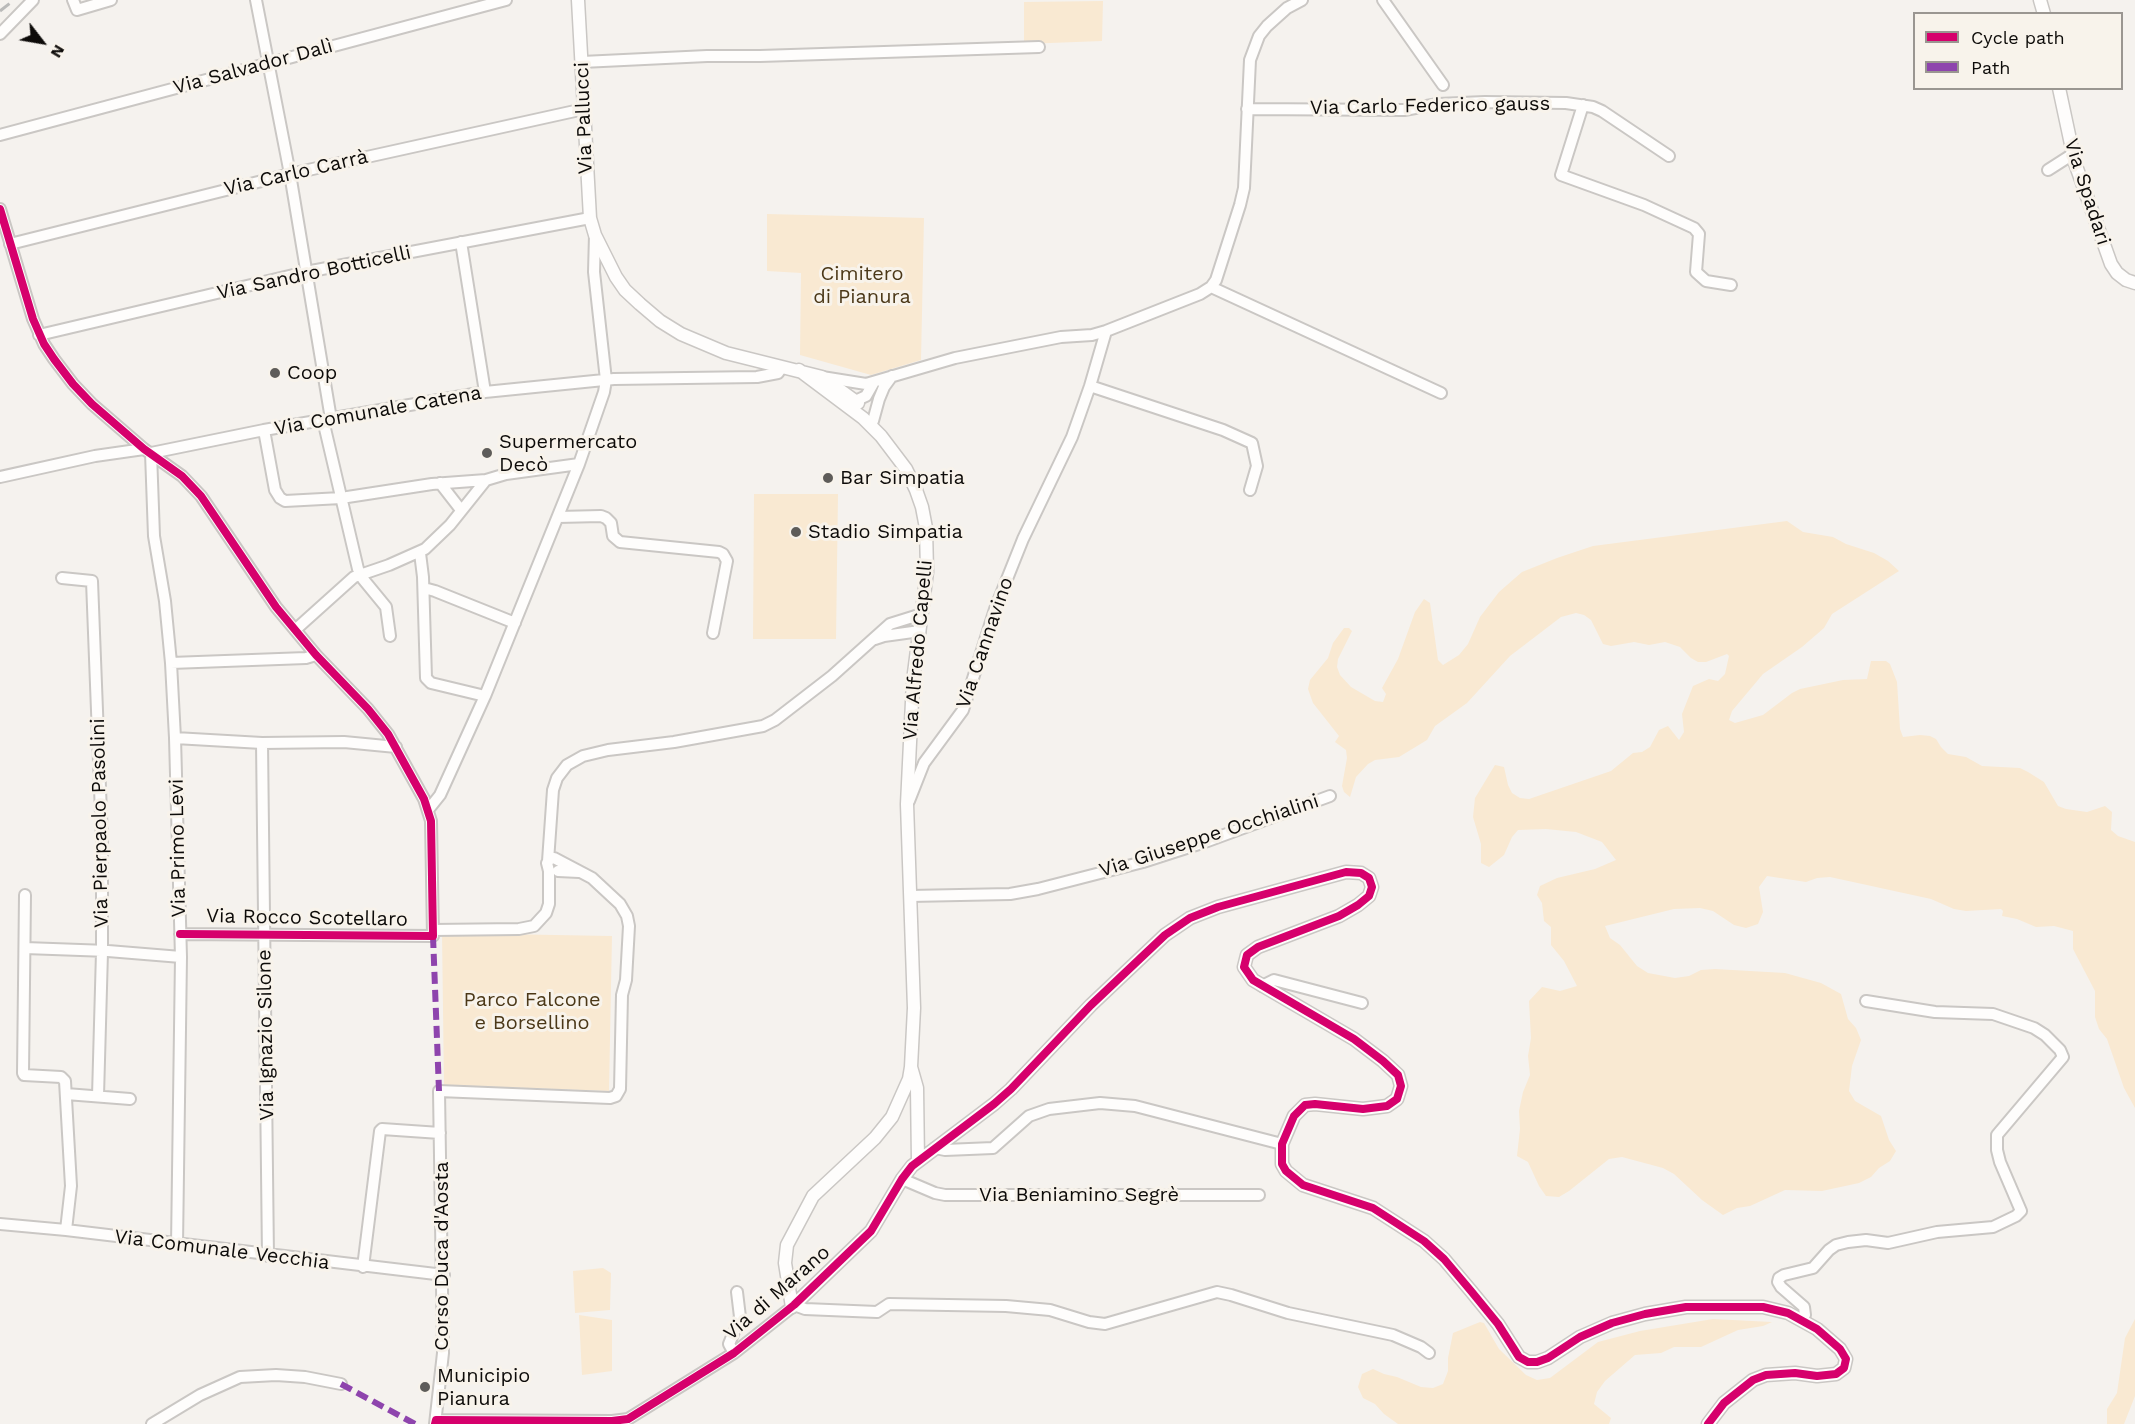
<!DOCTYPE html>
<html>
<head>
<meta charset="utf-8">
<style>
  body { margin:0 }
  #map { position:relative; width:2135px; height:1424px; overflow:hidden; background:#f5f2ee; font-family:"Work Sans",sans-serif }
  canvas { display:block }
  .legend { position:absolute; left:1913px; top:12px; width:210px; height:78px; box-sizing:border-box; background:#f8f3eb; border:2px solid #9a9691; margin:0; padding:8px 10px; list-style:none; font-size:18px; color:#0d0b09 }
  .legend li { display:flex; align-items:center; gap:12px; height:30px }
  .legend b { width:30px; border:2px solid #9a9691 }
  .north { position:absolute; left:12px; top:12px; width:60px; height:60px; -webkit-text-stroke:4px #f8f3eb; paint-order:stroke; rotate:121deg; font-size:16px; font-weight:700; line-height:24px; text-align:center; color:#0d0b09 }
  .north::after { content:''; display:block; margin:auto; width:21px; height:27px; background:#0d0b09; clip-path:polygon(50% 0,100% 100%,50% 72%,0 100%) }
</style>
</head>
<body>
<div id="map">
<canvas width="2135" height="1424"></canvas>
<ul class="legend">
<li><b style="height:8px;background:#d6006c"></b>Cycle path</li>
<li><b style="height:8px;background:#8e44ad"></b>Path</li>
</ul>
<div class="north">N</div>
</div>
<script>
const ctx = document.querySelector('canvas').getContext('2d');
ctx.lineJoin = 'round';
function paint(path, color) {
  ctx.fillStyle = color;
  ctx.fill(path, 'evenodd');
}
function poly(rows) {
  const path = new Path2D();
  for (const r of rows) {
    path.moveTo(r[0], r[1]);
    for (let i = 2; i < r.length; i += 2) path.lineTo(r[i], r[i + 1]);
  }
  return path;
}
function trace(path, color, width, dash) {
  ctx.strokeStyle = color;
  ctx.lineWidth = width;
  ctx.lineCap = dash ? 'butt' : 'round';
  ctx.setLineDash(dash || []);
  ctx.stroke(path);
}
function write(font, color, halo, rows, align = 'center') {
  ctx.font = font + ' "Work Sans",sans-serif';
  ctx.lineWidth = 6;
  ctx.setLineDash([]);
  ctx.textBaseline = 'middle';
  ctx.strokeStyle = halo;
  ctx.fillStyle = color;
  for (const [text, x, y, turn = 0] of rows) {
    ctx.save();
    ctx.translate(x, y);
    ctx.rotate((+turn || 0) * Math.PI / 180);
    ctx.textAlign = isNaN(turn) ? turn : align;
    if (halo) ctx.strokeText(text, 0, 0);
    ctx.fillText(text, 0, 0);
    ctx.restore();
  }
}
const green = poly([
  [1103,1,1102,41,1024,44,1024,2],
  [767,214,924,218,921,360,871,375,800,355,801,273,767,271],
  [754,494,838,494,836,639,753,639],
  [1787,521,1803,532,1833,537,1846,544,1874,553,1888,561,1899,571,1832,614,1824,628,1802,647,1763,674,1732,711,1729,720,1735,723,1763,715,1792,693,1800,689,1843,680,1867,679,1871,661,1886,661,1890,664,1897,682,1900,729,1903,737,1920,735,1930,736,1936,739,1941,747,1948,754,1966,757,1982,766,2020,768,2028,772,2044,782,2058,806,2066,809,2087,812,2105,806,2112,812,2111,830,2118,836,2135,842,2135,1108,2124,1088,2107,1039,2099,1029,2095,1017,2095,991,2073,949,2073,931,2054,926,2036,927,2017,919,2002,916,2003,911,2001,909,1966,911,1954,909,1931,899,1830,877,1817,878,1806,882,1767,876,1759,887,1763,912,1758,924,1746,928,1734,925,1713,911,1700,908,1674,909,1605,926,1610,938,1620,945,1637,966,1648,973,1675,978,1689,976,1701,970,1715,969,1785,973,1821,983,1841,994,1848,1019,1856,1028,1861,1040,1852,1066,1849,1091,1855,1101,1881,1116,1889,1140,1896,1151,1890,1161,1879,1168,1871,1177,1859,1183,1822,1191,1785,1190,1750,1206,1737,1208,1723,1215,1702,1200,1674,1174,1663,1168,1622,1157,1609,1159,1569,1191,1559,1197,1546,1196,1539,1186,1528,1162,1517,1156,1520,1129,1519,1111,1523,1092,1530,1075,1528,1056,1531,1038,1529,1001,1542,987,1560,991,1577,986,1564,961,1551,945,1551,927,1544,921,1542,903,1537,895,1540,886,1557,878,1595,869,1616,860,1602,842,1576,832,1546,829,1518,830,1512,837,1504,855,1489,867,1481,863,1481,844,1473,817,1475,798,1495,765,1504,767,1508,785,1512,793,1520,798,1529,799,1611,771,1633,753,1642,752,1650,747,1659,730,1668,726,1679,740,1684,732,1682,714,1693,686,1709,679,1718,681,1725,674,1729,656,1727,654,1706,662,1698,662,1691,658,1680,647,1665,642,1649,645,1634,642,1611,646,1603,644,1591,620,1584,615,1576,613,1561,617,1510,656,1467,703,1435,726,1427,740,1399,757,1375,760,1368,764,1356,777,1350,797,1344,792,1342,786,1347,758,1346,750,1335,742,1339,736,1313,703,1308,689,1310,680,1328,658,1333,643,1344,628,1349,628,1352,631,1338,659,1337,667,1340,675,1351,687,1375,701,1383,702,1386,694,1382,688,1398,659,1415,612,1424,599,1430,603,1438,660,1443,665,1459,655,1468,644,1480,617,1499,592,1522,572,1557,558,1593,546],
  [442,933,612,936,609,1091,444,1085],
  [603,1268,611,1273,610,1310,575,1313,573,1271],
  [579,1315,612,1320,612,1371,582,1375],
  [1713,1319,1772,1322,1763,1326,1738,1330,1701,1347,1674,1347,1661,1353,1635,1355,1605,1381,1597,1392,1594,1404,1611,1418,1609,1424,1398,1424,1384,1414,1375,1404,1363,1398,1358,1387,1362,1374,1373,1369,1384,1374,1397,1377,1421,1387,1433,1388,1443,1384,1448,1371,1448,1358,1453,1333,1480,1322,1484,1323,1499,1349,1526,1375,1537,1380,1550,1378,1598,1342,1640,1331],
  [2135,1319,2135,1396,2124,1424,2107,1424,2107,1409,2117,1393,2125,1338]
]);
const minor = poly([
  [73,0,77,10,111,0],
  [256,0,290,174,331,419],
  [1383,0,1443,85],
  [0,34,33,0],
  [582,62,707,56,760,56,1039,47],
  [1583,105,1561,175,1644,205,1694,228,1699,234,1696,272,1706,281,1731,285],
  [1247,109,1404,110,1438,104,1485,102,1566,103,1593,107,1602,111,1669,156],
  [0,135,506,0],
  [2048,170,2073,154],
  [0,209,33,319,44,344,54,359,73,384,92,404,144,449,182,476,201,496,276,607,316,655,368,709,388,734,424,799,431,821,433,936,180,934],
  [461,242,485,392],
  [10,244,290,174,584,109],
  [1211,287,1441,393],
  [39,335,306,272,590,218],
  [822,377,866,384,955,358,1061,337,1092,335,1106,331,1200,294,1211,287,1216,280,1240,205,1244,188,1250,60,1259,36,1267,26,1287,8,1302,0],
  [1090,386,1223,430,1252,443,1257,466,1250,490],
  [855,401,866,396,874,382],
  [323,420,358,569,363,579,386,607,390,636],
  [873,421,879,399,884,387,892,376],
  [264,430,275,490,280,498,285,501,341,498,432,484,486,480],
  [151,453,154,536,165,601,171,663,175,738,181,957,177,1245],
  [151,453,264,430,485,392,614,379,757,377,778,373,782,367],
  [0,477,95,456,144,449],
  [440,483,461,510],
  [558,517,601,516,606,518,611,523,613,536,620,542,719,552,723,554,727,561,713,633],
  [420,553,423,577,426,678,431,683,485,696],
  [62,578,92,581,102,840,102,952,98,1096],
  [424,588,435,591,515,623],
  [295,630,354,577,389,565,425,549,450,525,486,480,506,474,579,464],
  [875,639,884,636,920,631],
  [171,663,306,658,316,655],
  [175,738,262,743,344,742,396,747],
  [262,743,268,1256],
  [909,801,924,763,963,710,995,609,1023,539,1072,437,1090,386,1106,331],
  [428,810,440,795,485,696,579,464,604,392,606,380,594,272,595,235],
  [548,861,553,790,557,778,567,765,583,756,608,750,674,742,763,726,775,720,832,676,890,624,922,614],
  [558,871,579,872],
  [25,895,23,1073,24,1075,61,1077,65,1081,71,1186,66,1230],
  [910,896,1010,894,1038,889,1143,862,1205,842,1330,796],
  [433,930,519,929,534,926,546,913,549,904,549,871,547,863,550,859,554,858,592,878,620,904,627,916,629,926,626,980,622,995,620,1089,616,1096,610,1098,439,1091,443,1353,435,1424],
  [25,948,108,951,181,957],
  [1262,986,1274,980,1362,1003],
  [66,1094,130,1099],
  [935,1148,945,1150,993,1148,1029,1116,1049,1109,1100,1103,1135,1106,1278,1143],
  [902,1179,935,1193,945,1195,1259,1195],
  [0,1224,66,1230,444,1275],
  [363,1267,380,1131,382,1129,440,1133],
  [794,1305,805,1309,877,1312,889,1304,1006,1306,1050,1310,1089,1322,1105,1324,1217,1292,1231,1295,1288,1313,1393,1335,1421,1347,1429,1353],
  [1801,1319,1805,1315,1804,1307,1781,1287,1778,1282,1779,1278,1784,1275,1813,1268,1829,1250,1836,1245,1848,1242,1866,1240,1888,1243,1937,1232,1993,1227,2016,1216,2021,1211,2000,1162,1997,1150,1997,1135,2063,1057,2060,1050,2045,1035,2034,1028,1993,1014,1935,1012,1866,1001],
  [734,1353,729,1344,740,1317,737,1292],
  [436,1420,612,1421,628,1419,734,1353,792,1307],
  [152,1424,200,1395,240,1377,276,1375,305,1377,341,1384]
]);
const tertiary = poly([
  [578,0,590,218,595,235,616,277,625,290,640,304,660,321,681,334,726,353,822,377,858,403],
  [2040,0,2044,14],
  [2059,88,2075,163,2111,264,2117,273,2126,280,2135,283],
  [911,1067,917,1088,918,1161],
  [792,1307,871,1231,902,1179,912,1166,994,1104,1011,1089,1091,1005,1165,935,1190,918,1218,907,1346,872,1361,873,1369,878,1372,887,1369,896,1358,905,1339,916,1258,947,1247,955,1244,967,1253,980,1354,1039,1383,1061,1398,1075,1401,1086,1397,1099,1387,1106,1363,1109,1315,1104,1305,1105,1294,1116,1282,1144,1282,1164,1286,1171,1303,1185,1373,1208,1424,1241,1444,1259,1471,1291,1498,1324,1519,1357,1528,1362,1537,1362,1548,1358,1580,1337,1612,1323,1645,1314,1686,1307,1763,1307,1788,1313,1817,1329,1840,1349,1846,1359,1844,1368,1836,1374,1817,1376,1795,1373,1766,1375,1753,1380,1724,1403,1708,1424],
  [792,1307,785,1263,787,1245,813,1196,875,1138,892,1117,909,1079,911,1067,914,1008,907,804,913,681,927,572,926,528,922,507,916,490,906,469,881,436,863,418,799,370]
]);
const rail = poly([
  [0,11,14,0]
]);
const quiet = poly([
  [433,936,439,1091],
  [341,1384,415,1424]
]);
const cycleway = poly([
  [0,209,33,319,44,344,54,359,73,384,92,404,144,449,182,476,201,496,276,607,316,655,368,709,388,734,424,799,431,821,433,936,180,934],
  [435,1424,436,1420,612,1421,628,1419,734,1353,794,1305,871,1231,902,1179,912,1166,994,1104,1011,1089,1091,1005,1165,935,1190,918,1218,907,1346,872,1361,873,1369,878,1372,887,1369,896,1358,905,1339,916,1258,947,1247,955,1244,967,1253,980,1354,1039,1383,1061,1398,1075,1401,1086,1397,1099,1387,1106,1363,1109,1315,1104,1305,1105,1294,1116,1282,1144,1282,1164,1286,1171,1303,1185,1373,1208,1424,1241,1444,1259,1471,1291,1498,1324,1519,1357,1528,1362,1537,1362,1548,1358,1580,1337,1612,1323,1645,1314,1686,1307,1763,1307,1788,1313,1817,1329,1840,1349,1846,1359,1844,1368,1836,1374,1817,1376,1795,1373,1766,1375,1753,1380,1724,1403,1708,1424]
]);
const markers = [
  [275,373,6,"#5e5c59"],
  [487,453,6,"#5e5c59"],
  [828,478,6,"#5e5c59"],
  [796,532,6,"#5e5c59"],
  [425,1387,6,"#5e5c59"]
];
const streetNames = [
  ["Via Salvador Dalì",253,67,-15],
  ["Via Carlo Federico gauss",1430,106,-1],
  ["Via Pallucci",584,118,-92],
  ["Via Carlo Carrà",296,173,-13],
  ["Via Spadari",2087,192,72],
  ["Via Sandro Botticelli",314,273,-12],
  ["Via Comunale Catena",378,411,-10],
  ["Via Cannavino",985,643,-71],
  ["Via Alfredo Capelli",918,650,-85],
  ["Via Pierpaolo Pasolini",100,823,-91],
  ["Via Giuseppe Occhialini",1209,836,-18],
  ["Via Primo Levi",178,848,-91],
  ["Via Rocco Scotellaro",307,918,1],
  ["Via Ignazio Silone",266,1035,-91],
  ["Via Beniamino Segrè",1079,1195],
  ["Via Comunale Vecchia",222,1250,7],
  ["Corso Duca d'Aosta",442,1256,-90],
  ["Via di Marano",777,1293,-41]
];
const parkNames = [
  ["Cimitero",862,274],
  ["di Pianura",862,297],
  ["Parco Falcone",532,1000],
  ["e Borsellino",532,1023]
];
const poiNames = [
  ["Coop",287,373],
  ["Supermercato",499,442],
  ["Decò",499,465],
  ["Bar Simpatia",840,478],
  ["Stadio Simpatia",808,532],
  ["Municipio",437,1376],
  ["Pianura",437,1399]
];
paint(green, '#f9e9d2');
trace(minor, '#cac7c4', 14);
trace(tertiary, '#cac7c4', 15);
trace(minor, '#fefdfc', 10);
trace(tertiary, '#fefdfc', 12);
trace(rail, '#babab9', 3, [12, 6]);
trace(quiet, '#8e44ad', 6, [12, 6]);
trace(cycleway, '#d6006c', 8);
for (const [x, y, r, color] of markers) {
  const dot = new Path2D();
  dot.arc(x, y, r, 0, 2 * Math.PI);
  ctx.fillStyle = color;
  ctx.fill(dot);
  trace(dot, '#f8f3eb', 2);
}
write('20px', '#0d0b09', '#f8f3eb', streetNames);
write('20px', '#4b3818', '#f8f3eb', parkNames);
write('20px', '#0d0b09', '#f8f3eb', poiNames, 'left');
</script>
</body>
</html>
